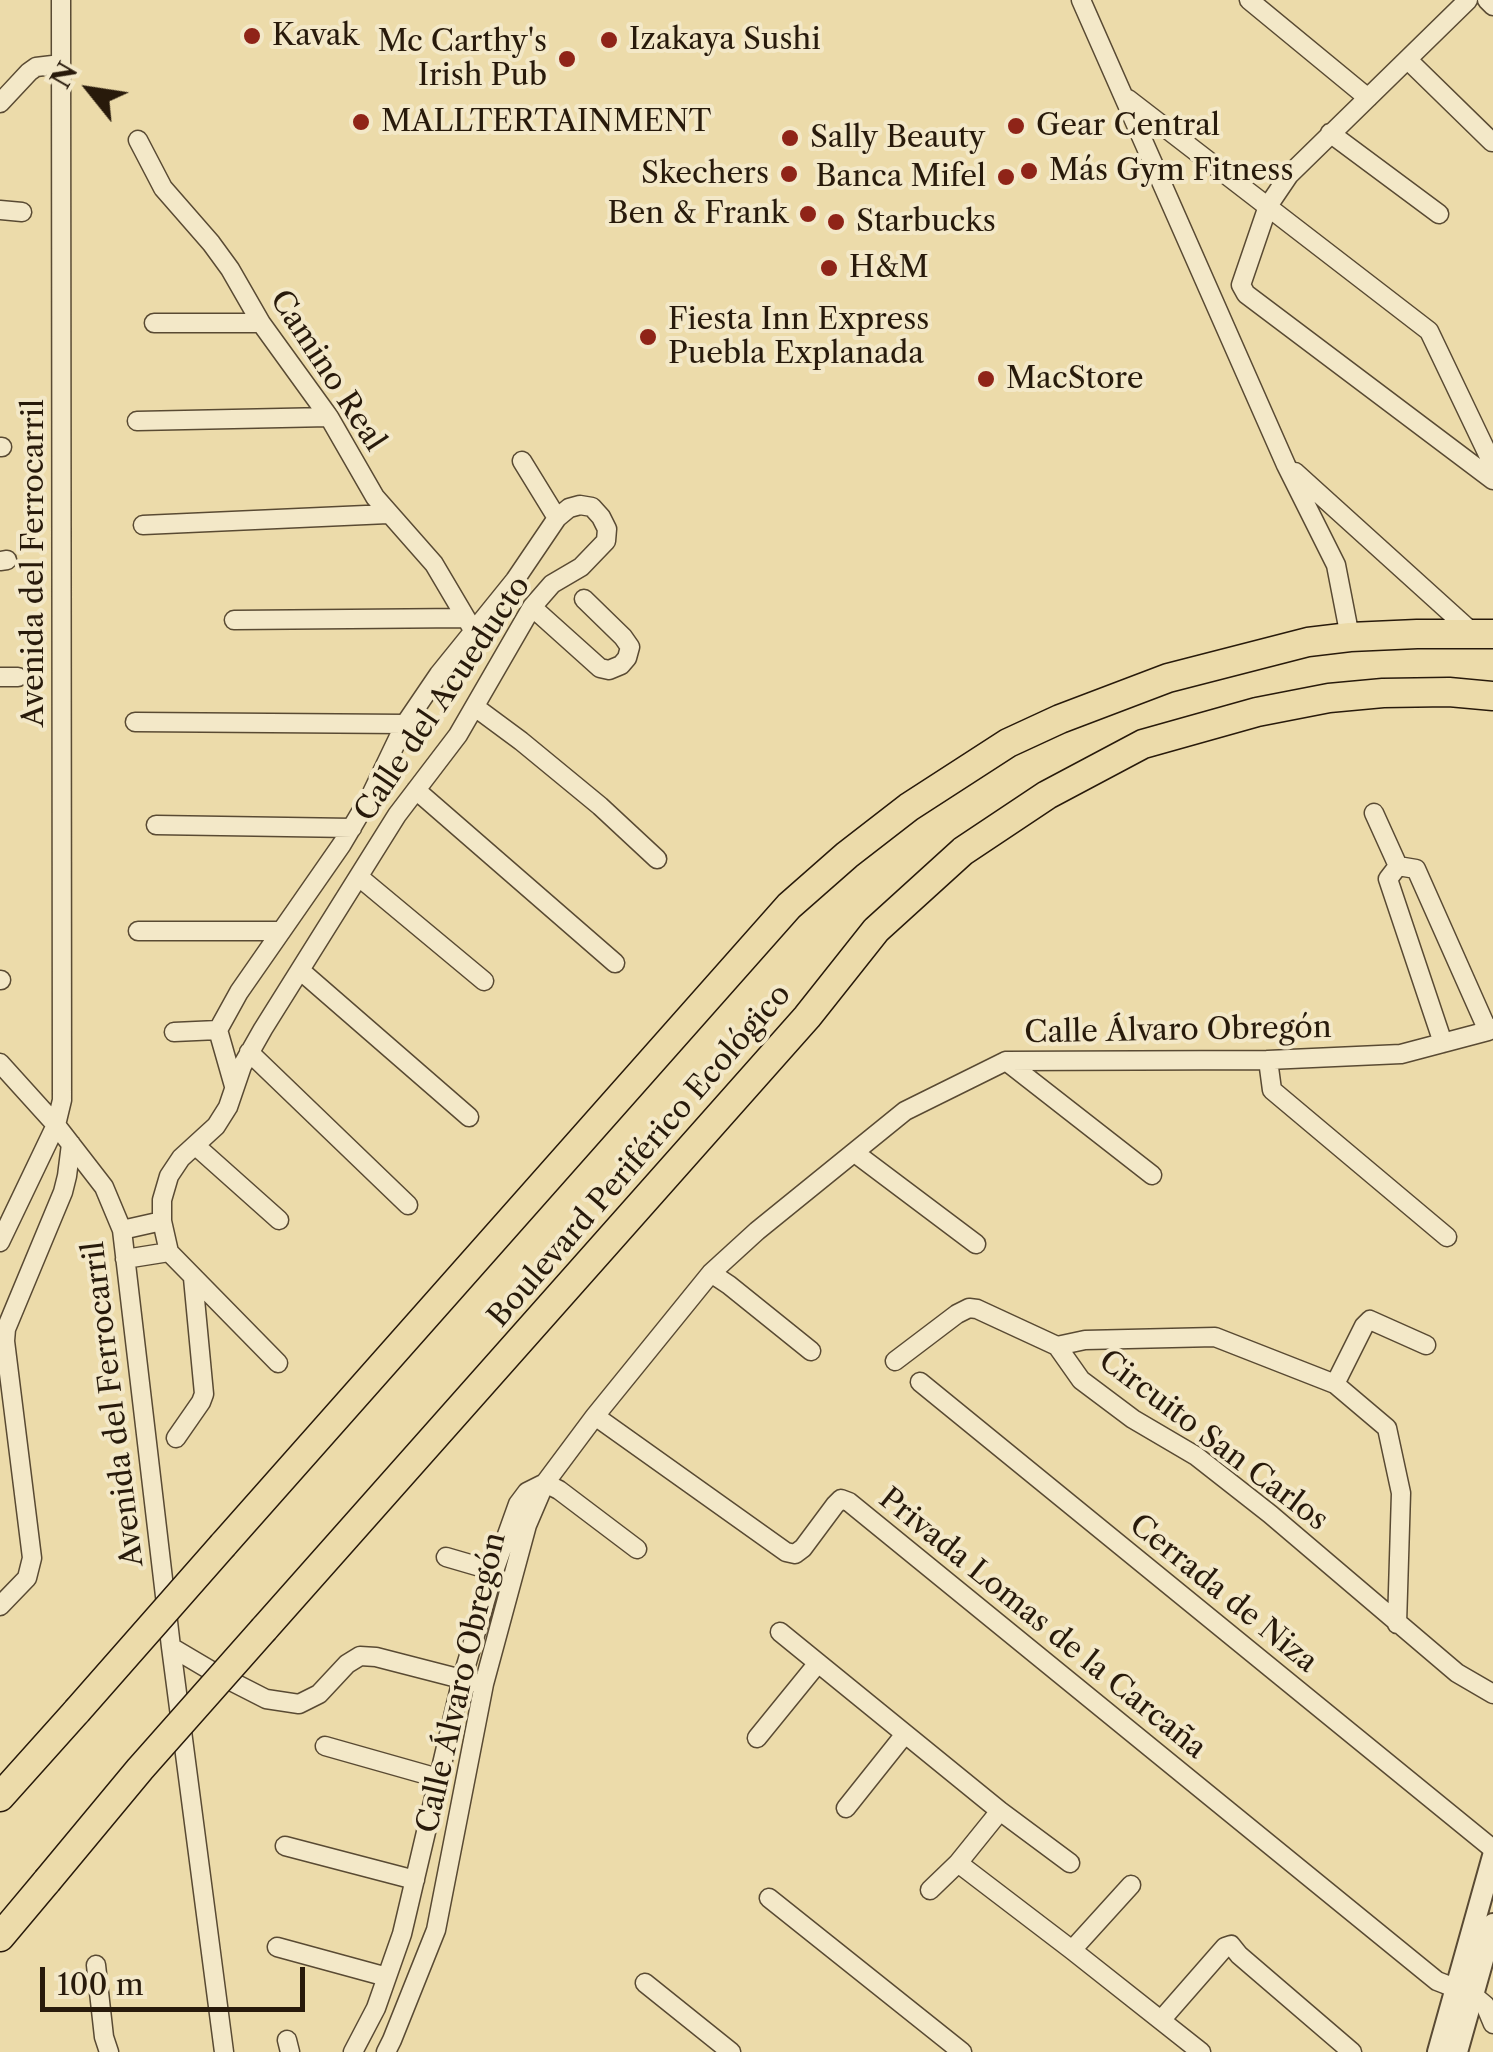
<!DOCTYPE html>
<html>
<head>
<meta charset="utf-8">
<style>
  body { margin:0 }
  #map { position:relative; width:1493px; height:2052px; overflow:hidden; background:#ecdbaa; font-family:"Libre Caslon Text",serif }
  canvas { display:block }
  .north { position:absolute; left:40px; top:40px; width:100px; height:100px; -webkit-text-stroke:8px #f3e8c8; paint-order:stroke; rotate:300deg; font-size:28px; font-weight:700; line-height:40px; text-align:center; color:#281a0b }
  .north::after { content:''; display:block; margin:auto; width:35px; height:45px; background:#281a0b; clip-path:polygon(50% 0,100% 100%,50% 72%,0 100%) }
  .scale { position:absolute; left:40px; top:1967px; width:265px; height:45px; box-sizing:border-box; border:5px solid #281a0b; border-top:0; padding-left:12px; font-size:30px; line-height:35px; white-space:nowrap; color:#281a0b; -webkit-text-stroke:8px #f3e8c8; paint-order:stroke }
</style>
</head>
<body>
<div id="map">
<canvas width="1493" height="2052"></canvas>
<div class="north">N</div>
<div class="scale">100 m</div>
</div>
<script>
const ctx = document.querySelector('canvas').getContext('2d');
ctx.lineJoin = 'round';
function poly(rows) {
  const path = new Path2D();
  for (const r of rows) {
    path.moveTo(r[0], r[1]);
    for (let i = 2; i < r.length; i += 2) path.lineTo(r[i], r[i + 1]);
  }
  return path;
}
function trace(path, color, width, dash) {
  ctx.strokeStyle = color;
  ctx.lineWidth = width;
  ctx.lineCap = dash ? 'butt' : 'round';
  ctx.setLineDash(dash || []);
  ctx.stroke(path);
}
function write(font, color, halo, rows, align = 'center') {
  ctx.font = font + ' "Libre Caslon Text",serif';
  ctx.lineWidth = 8;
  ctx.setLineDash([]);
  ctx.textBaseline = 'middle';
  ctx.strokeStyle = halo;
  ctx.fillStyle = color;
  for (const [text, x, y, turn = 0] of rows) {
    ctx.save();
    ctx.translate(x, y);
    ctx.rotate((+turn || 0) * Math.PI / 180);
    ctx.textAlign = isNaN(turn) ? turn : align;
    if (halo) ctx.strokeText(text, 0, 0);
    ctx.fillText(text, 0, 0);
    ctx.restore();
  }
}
const minor = poly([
  [1081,0,1286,465,1336,565,1350,637],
  [1249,0,1368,98],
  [1468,0,1289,175,1268,206,1241,285,1246,294,1493,480],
  [1487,0,1493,6],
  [1408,60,1492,142],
  [1128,99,1429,331,1493,465],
  [0,103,29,72,36,67,61,64],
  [1330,133,1439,214],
  [138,140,163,188,211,243,230,269,261,323,329,417,375,497,434,564,473,630],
  [0,210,22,212],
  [154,323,261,323],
  [137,421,329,417],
  [0,447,2,447],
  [522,461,557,518],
  [1295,472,1473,633],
  [143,525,388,514],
  [0,561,7,560],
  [532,607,600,668,609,670,621,665,627,658,630,647,623,637,584,599],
  [234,620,465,618],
  [0,677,18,677],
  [475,707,521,741,600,806,657,859],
  [135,722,405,724],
  [416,790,615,963],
  [1374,813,1398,866],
  [156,825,352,828],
  [1398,866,1416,869,1488,1031],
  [1398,866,1388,879,1443,1043],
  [359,877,484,981],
  [138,931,280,931],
  [301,971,469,1117],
  [0,980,1,980],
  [174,1032,218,1030],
  [249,1052,408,1205],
  [1268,1060,1272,1090,1447,1237],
  [1006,1061,1152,1175],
  [0,1063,56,1125,104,1187,122,1230,171,1647,224,2052],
  [196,1146,279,1220],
  [855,1153,976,1244],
  [122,1230,162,1221],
  [0,1242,56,1125,62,1100,61,0],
  [169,1252,162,1221,162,1200,169,1176,181,1158,216,1126,228,1107,242,1066,263,1029,397,815,458,735,532,607,552,584,581,567,606,541,607,529,601,517,592,507,580,505,569,508,557,518,515,580,439,674,405,724,371,795,342,844,239,992,218,1030,234,1086],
  [169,1252,278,1363],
  [125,1259,169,1252],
  [711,1273,729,1285,811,1351],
  [1057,1346,1085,1340,1215,1337,1335,1384,1387,1428,1401,1493,1397,1624],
  [895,1361,957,1314,969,1308,977,1309,1057,1346,1081,1380,1133,1419,1196,1456,1270,1514,1457,1673,1493,1694],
  [920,1382,1493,1849],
  [1335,1384,1364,1326,1370,1320,1426,1345],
  [595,1416,786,1552,795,1554,803,1548,835,1505,841,1499,849,1502,1437,1981,1455,1988],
  [176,1438,201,1402,204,1394,193,1278],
  [446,1557,494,1571],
  [0,1606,27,1578,32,1558,5,1341,6,1329,63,1192,67,1176,71,1144],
  [780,1632,1000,1811,1070,1863],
  [171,1647,215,1673,266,1699,299,1704,319,1694,347,1664,360,1656,376,1657,473,1682],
  [757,1738,818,1663],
  [325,1746,438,1778],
  [846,1808,905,1734],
  [285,1846,415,1880],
  [958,1863,1072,1950,1201,2052],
  [930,1890,958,1863,1000,1811],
  [769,1898,962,2052],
  [277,1947,387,1977],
  [1072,1950,1131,1885],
  [96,1965,104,2037,109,2052],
  [645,1983,731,2052],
  [1473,1995,1485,2005,1493,2024],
  [1162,2019,1225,1947,1231,1945,1239,1955,1352,2052],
  [287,2040,290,2052],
  [353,2052,376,2008,402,1934,462,1679,494,1571,518,1504,527,1492,545,1483,559,1490,637,1549],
  [386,2052,392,2040,436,1930,484,1684,527,1525,545,1483,595,1416,711,1273,757,1231,905,1111,1006,1061,1268,1060,1401,1054,1488,1031,1493,1028]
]);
const tertiary = poly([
  [1438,2052,1493,1856],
  [1457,2052,1493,1924]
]);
const trunk = poly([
  [223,1545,789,906,847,855,909,807,1008,743,1060,719,1168,678,1308,642,1350,637,1417,634,1493,634],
  [264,1629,807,1017,876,930,963,851,1047,795,1143,744,1257,712,1329,698,1383,693,1449,692,1493,696],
  [0,1797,77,1711],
  [0,1937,47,1881]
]);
const trunkBridge = poly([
  [77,1711,223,1545],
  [47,1881,140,1769,264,1629]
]);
const markers = [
  [252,36,10,"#8f2418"],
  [609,40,10,"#8f2418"],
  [567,59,10,"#8f2418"],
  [361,122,10,"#8f2418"],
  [1016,126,10,"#8f2418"],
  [790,138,10,"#8f2418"],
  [1029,171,10,"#8f2418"],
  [789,174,10,"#8f2418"],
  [1006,177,10,"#8f2418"],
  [808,214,10,"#8f2418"],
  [836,222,10,"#8f2418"],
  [829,268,10,"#8f2418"],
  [648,337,10,"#8f2418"],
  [986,379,10,"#8f2418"]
];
const poiNames = [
  ["Kavak",272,36],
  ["Izakaya Sushi",629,40],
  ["Mc Carthy's",547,42,"right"],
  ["Irish Pub",547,76,"right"],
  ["MALLTERTAINMENT",381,122],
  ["Gear Central",1036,126],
  ["Sally Beauty",810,138],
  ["Más Gym Fitness",1049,171],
  ["Skechers",769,174,"right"],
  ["Banca Mifel",986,177,"right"],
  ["Ben & Frank",788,214,"right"],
  ["Starbucks",856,222],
  ["H&M",849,268],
  ["Fiesta Inn Express",668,320],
  ["Puebla Explanada",668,354],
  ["MacStore",1006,379]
];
const streetNames = [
  ["Camino Real",327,371,57],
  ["Avenida del Ferrocarril",34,563,-90],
  ["Calle del Acueducto",443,699,-56],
  ["Calle Álvaro Obregón",1178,1031,-1],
  ["Boulevard Periférico Ecológico",640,1156,-49],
  ["Avenida del Ferrocarril",114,1404,-97],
  ["Circuito San Carlos",1213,1441,37],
  ["Cerrada de Niza",1223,1594,39],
  ["Privada Lomas de la Carcaña",1042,1624,39],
  ["Calle Álvaro Obregón",462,1683,-77]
];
trace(minor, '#594a33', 21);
trace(tertiary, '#594a33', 24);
trace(trunk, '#281a0b', 31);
trace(minor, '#f3e8c8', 18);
trace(tertiary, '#f3e8c8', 20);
trace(trunk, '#ecdbaa', 28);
trace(trunkBridge, '#281a0b', 31, []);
trace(trunkBridge, '#ecdbaa', 28);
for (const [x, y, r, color] of markers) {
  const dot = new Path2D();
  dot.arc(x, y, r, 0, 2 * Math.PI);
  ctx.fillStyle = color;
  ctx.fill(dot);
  trace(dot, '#f3e8c8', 4);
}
write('30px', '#281a0b', '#f3e8c8', poiNames, 'left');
write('30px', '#281a0b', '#f3e8c8', streetNames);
</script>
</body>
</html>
